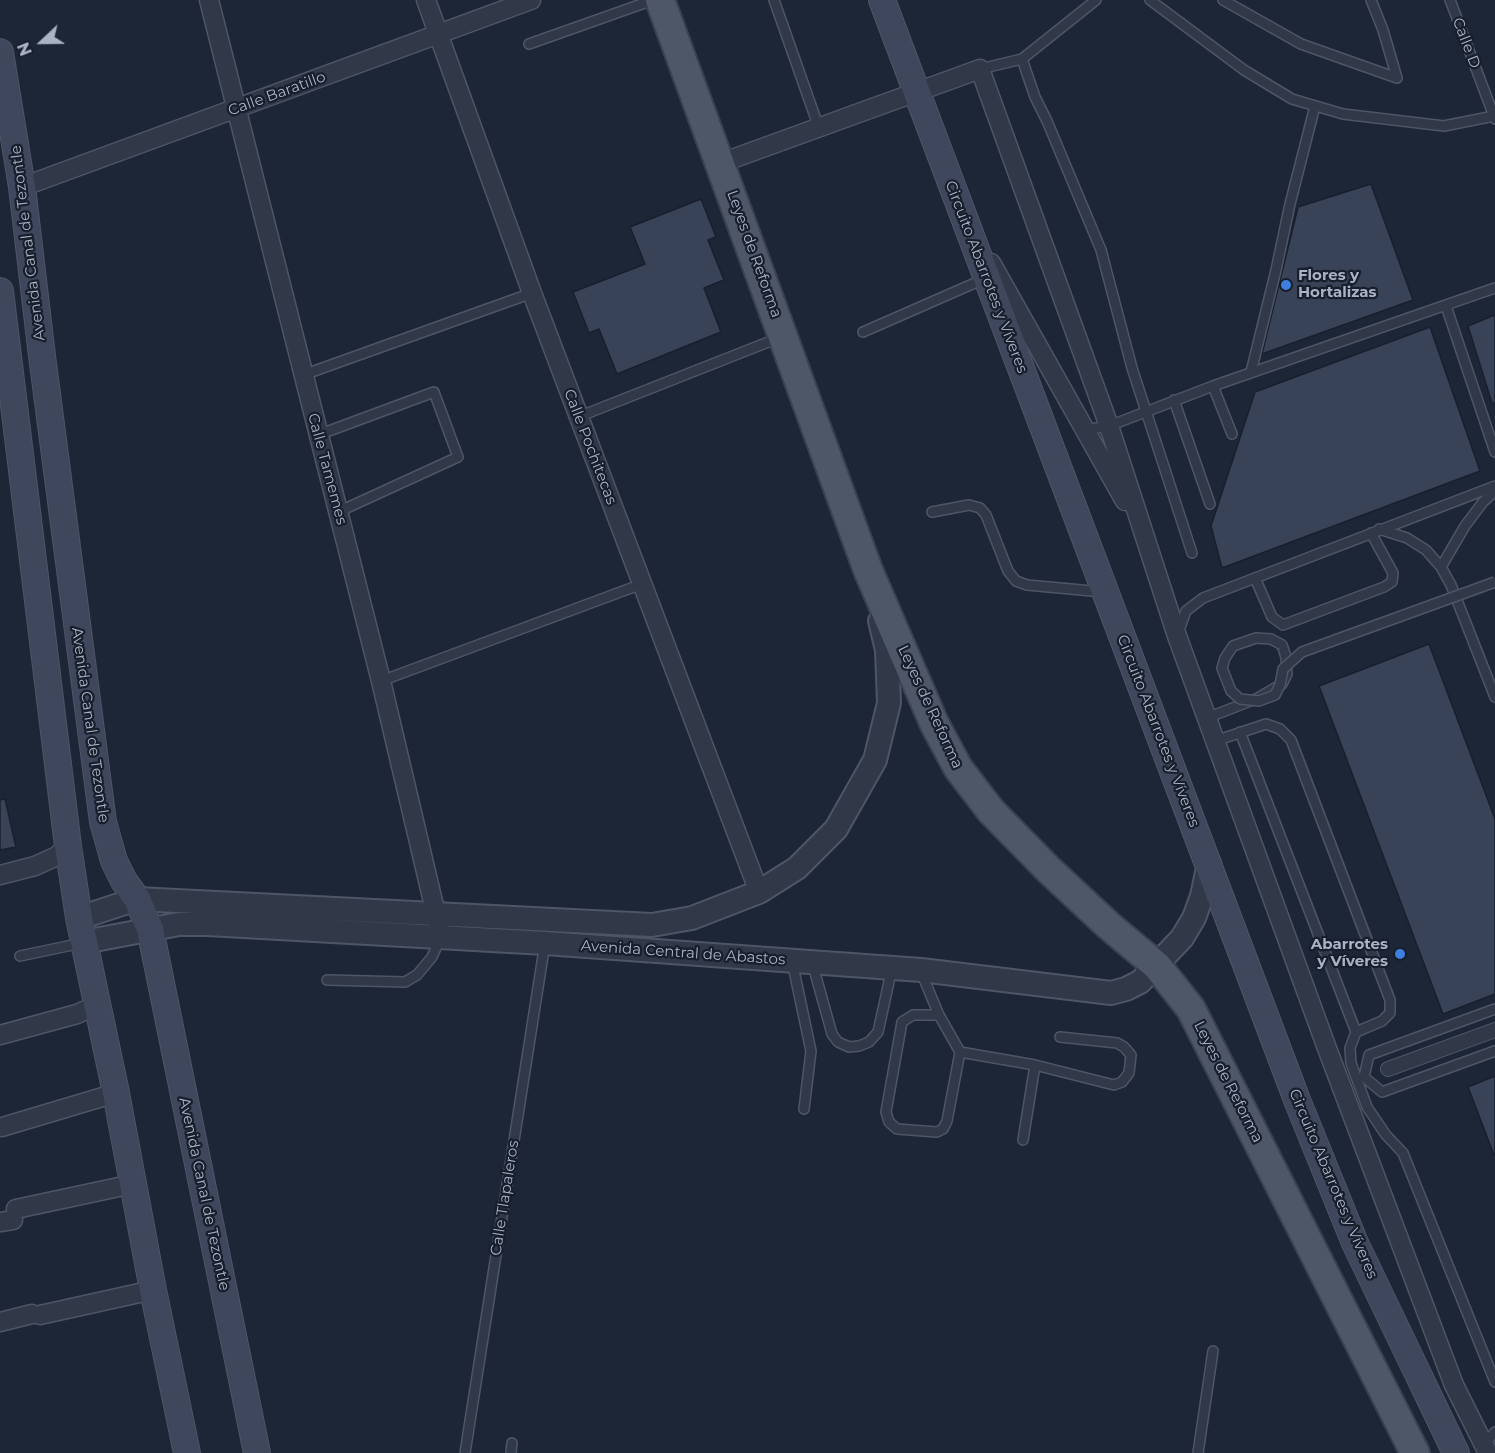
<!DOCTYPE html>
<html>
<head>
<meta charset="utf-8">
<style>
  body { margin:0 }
  #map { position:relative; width:1495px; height:1453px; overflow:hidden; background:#1d2637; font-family:Montserrat,sans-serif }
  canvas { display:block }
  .north { position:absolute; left:12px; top:12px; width:60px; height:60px; -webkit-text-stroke:4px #171e2c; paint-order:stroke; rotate:248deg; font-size:16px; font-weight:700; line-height:24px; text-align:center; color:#aab2c5 }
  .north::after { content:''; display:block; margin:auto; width:21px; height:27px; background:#aab2c5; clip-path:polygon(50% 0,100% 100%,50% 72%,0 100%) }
</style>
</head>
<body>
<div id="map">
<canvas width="1495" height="1453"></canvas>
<div class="north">N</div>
</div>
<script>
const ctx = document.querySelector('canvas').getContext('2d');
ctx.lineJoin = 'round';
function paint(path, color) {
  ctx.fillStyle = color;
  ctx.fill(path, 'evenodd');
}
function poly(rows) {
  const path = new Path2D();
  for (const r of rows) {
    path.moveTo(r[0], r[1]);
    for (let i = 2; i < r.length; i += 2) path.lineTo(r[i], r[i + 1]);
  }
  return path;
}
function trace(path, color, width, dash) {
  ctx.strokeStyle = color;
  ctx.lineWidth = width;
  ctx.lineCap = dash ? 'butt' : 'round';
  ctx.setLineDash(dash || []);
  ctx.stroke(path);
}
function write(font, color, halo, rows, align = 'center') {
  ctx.font = font + ' Montserrat,sans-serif';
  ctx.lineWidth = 4.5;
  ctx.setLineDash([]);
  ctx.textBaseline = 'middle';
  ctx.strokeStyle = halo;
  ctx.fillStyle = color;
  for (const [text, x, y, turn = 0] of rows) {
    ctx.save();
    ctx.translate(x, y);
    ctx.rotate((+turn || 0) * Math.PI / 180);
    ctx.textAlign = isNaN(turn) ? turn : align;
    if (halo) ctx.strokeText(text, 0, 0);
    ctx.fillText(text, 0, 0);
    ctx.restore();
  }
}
const building = poly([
  [1371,184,1413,300,1262,354,1298,207,1371,184],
  [701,199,716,237,708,240,724,280,704,288,721,332,617,374,599,329,589,333,573,292,645,264,630,227,701,199],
  [1495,315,1495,403,1492,403,1468,326,1495,315],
  [1430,327,1480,471,1222,568,1211,526,1255,392,1430,327],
  [1429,644,1495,819,1495,994,1443,1014,1319,686,1429,644],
  [5,799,16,847,0,850,0,800,5,799],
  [1495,1076,1495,1155,1494,1155,1468,1087,1495,1076]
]);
const service = poly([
  [774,0,819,128],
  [1150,0,1244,70,1292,99,1343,114,1444,126,1494,116],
  [1223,0,1301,44,1397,78,1383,30,1371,0],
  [1450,0,1495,119],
  [529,44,653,0],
  [1022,59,1035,97,1047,121,1101,250,1132,368,1192,553],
  [980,69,1022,59,1096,0],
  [1446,306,1495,452],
  [863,332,984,279],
  [1251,372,1276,270,1290,204,1315,106],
  [303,375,532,293],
  [1213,386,1232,434],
  [1174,400,1210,504],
  [578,417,781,337],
  [1085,430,1109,426,1213,386,1495,288],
  [318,435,434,392,458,457,338,512],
  [932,512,969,505,980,508,986,515,1008,571,1016,581,1027,585,1103,592],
  [1379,529,1407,538,1426,550,1441,567,1451,585,1495,697],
  [1441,567,1465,526,1483,502,1495,491],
  [1255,578,1272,617,1283,625,1384,587,1392,582,1393,573,1371,533],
  [1178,633,1186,611,1203,598,1495,486],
  [381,681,642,584],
  [1207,718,1258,698,1282,684,1287,674,1286,657,1282,645],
  [1240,732,1356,1032],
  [1215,741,1266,724,1280,729,1291,740,1390,1000,1390,1013,1382,1021,1356,1032,1350,1048,1351,1063,1367,1107,1386,1135,1403,1153,1495,1382],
  [20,956,82,943],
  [792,961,811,1051,804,1109],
  [812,962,832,1034,838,1042,849,1047,859,1046,869,1042,878,1032,892,968],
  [921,972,939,1015,960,1052,1035,1065,1114,1085,1122,1082,1129,1073,1131,1055,1124,1047,1117,1043,1060,1037],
  [327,980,405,982,417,975,432,957,440,939],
  [1495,1009,1369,1055,1364,1077,1382,1092,1495,1051],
  [939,1015,913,1015,902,1022,886,1112,889,1122,897,1129,937,1132,943,1129,947,1121,960,1052],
  [1023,1140,1035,1065],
  [1484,1444,1495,1432],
  [465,1453,545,943],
  [511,1453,512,1443],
  [1198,1453,1213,1351]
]);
const pedestrian = poly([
  [1388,1069,1495,1030]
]);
const minor = poly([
  [209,0,381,681,439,927],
  [426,0,532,293,759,892],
  [721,163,980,69,1109,426,1177,636,1325,1043,1454,1385,1488,1453],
  [22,187,531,0],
  [991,263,1125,501],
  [0,875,35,866,57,856,68,846],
  [0,1035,77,1014,97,1005],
  [2,1127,116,1093],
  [16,1209,133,1184],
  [0,1222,13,1220],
  [40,1315,153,1290],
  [0,1322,32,1314]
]);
const tertiary = poly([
  [79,918,137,899,652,925,692,918,759,892,797,868,836,829,875,760,889,703,887,650,880,621],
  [84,942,179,924,208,924,545,943,921,970,1111,993,1126,989,1140,982,1182,938,1194,918,1202,896,1209,863]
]);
const secondary = poly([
  [882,0,1297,1100,1355,1243,1456,1453],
  [0,52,22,187,42,356,103,822,114,861,124,881,137,899,150,929,257,1453],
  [0,291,68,846,79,918,116,1093,153,1290,187,1453]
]);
const primary = poly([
  [660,0,868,570,934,723,958,768,991,811,1048,869,1108,925,1157,966,1191,1009,1415,1453]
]);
const serviceBridge = poly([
  [1282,645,1271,639,1256,638,1233,646,1225,658,1222,668,1231,691,1240,699,1259,701,1275,695,1280,685,1283,669,1302,652,1495,582]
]);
const markers = [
  [1286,285,6,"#3f7fe0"],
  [1400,954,6,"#3f7fe0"]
];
const streetNames = [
  ["Calle D",1466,43,69],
  ["Calle Baratillo",277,94,-20],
  ["Avenida Canal de Tezontle",28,243,-97],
  ["Leyes de Reforma",754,254,70],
  ["Circuito Abarrotes y Víveres",986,277,69],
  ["Calle Pochitecas",590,447,69],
  ["Calle Tamemes",327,469,75],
  ["Leyes de Reforma",930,707,65],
  ["Avenida Canal de Tezontle",90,725,82],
  ["Circuito Abarrotes y Víveres",1158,731,69],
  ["Avenida Central de Abastos",683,953,4],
  ["Leyes de Reforma",1228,1082,63],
  ["Circuito Abarrotes y Víveres",1333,1184,67],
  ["Avenida Canal de Tezontle",204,1194,78],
  ["Calle Tlapaleros",505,1198,-81]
];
const poiNames = [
  ["Flores y",1298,276],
  ["Hortalizas",1298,293],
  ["Abarrotes",1388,945,"right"],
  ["y Víveres",1388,962,"right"]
];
paint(building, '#394358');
trace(building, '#191f2e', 1.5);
trace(service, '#4e5566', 12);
trace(pedestrian, '#4e5566', 16);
trace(minor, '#4e5566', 21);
trace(tertiary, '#4e5566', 26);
trace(secondary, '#4e5566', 28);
trace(primary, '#3a4151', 32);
trace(service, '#313848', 9);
trace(pedestrian, '#313848', 14);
trace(minor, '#313848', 18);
trace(tertiary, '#313848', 22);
trace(secondary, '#3e475b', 26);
trace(primary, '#4e5768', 28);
trace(serviceBridge, '#4e5566', 12, []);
trace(serviceBridge, '#313848', 9);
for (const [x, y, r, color] of markers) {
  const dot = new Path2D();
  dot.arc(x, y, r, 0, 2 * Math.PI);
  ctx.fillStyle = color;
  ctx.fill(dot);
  trace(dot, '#171e2c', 2);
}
write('15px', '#aab2c5', '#171e2c', streetNames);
write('bold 15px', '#aab2c5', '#171e2c', poiNames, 'left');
</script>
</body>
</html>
